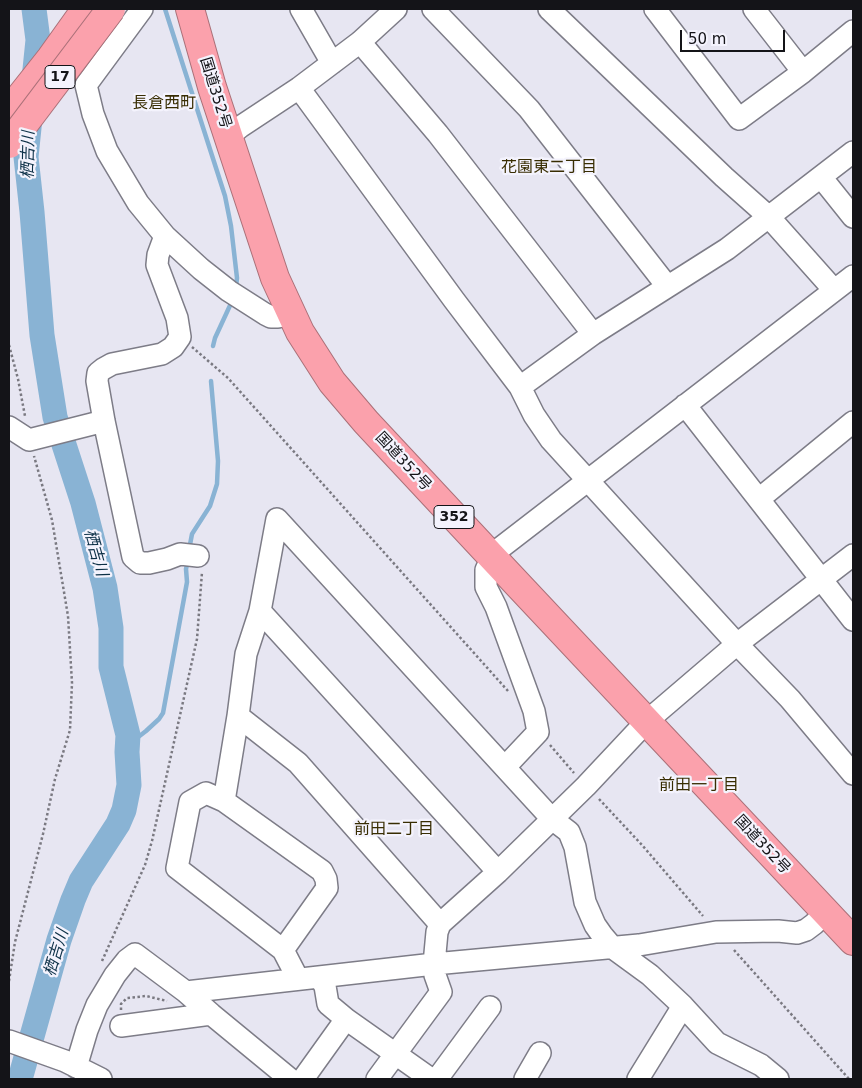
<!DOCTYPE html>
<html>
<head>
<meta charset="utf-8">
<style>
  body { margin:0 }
  #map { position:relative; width:862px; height:1088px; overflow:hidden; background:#e7e6f2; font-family:"DejaVu Sans",sans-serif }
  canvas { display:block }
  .frame { position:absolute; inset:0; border:10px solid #141418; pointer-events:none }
  .scale { position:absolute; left:680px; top:30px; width:105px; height:22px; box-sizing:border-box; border:2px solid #141418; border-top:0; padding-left:6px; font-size:15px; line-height:18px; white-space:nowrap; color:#141418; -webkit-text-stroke:4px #f4f3fd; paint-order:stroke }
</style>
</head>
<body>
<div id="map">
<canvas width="862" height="1088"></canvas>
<div class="frame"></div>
<div class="scale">50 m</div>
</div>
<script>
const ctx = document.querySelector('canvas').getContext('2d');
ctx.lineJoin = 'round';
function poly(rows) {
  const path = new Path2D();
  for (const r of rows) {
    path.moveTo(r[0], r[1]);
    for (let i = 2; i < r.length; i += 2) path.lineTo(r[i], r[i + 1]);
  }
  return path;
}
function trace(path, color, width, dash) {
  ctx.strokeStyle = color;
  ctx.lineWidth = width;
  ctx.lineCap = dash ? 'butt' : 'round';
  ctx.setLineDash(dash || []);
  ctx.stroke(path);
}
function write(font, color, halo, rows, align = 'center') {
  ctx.font = font + ' "DejaVu Sans","Noto Sans JP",sans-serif';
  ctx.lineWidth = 4.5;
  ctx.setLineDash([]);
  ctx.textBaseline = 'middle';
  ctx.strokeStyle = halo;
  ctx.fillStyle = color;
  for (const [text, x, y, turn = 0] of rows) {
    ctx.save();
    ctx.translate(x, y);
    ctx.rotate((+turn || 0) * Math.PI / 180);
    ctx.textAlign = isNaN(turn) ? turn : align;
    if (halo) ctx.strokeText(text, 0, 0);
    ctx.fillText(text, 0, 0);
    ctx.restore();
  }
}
const stream = poly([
  [165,9,225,196,231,226,237,278,236,287],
  [213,346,215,338,233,299],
  [189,550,192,534,210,506,217,484,218,461,211,381],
  [127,752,133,741,146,731,159,719,163,713,187,582,186,569,188,560]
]);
const river = poly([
  [20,1079,59,940,73,900,81,881,118,824,124,810,129,785,127,752,128,735,111,667,111,628,105,588,83,503,55,417,42,335,32,212,26,157,38,40,34,9]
]);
const path = poly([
  [9,345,18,379,25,416],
  [192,347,228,378,508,691],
  [550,745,574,773],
  [599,799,642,845,703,916],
  [734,950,849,1079],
  [102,961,145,865,152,841,197,639,202,572],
  [9,981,15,942,43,834,55,779,70,730,72,683,68,616,52,520,34,456],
  [121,1010,121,1004,127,998,146,996,167,1001]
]);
const minor = poly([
  [142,9,86,85,93,114,107,151,138,203,165,236,201,269,229,291,265,314,271,317,278,317,290,312],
  [301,9,332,63],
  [433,9,529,109,667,286],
  [549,9,724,177,769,217,834,290],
  [655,9,739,119,803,72,853,31],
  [754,9,803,72],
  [360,42,438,134,593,334],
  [299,88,454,300,520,387,534,415,551,440,737,644,790,699,853,774],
  [229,136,240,127,299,88,360,42,396,9],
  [821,177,853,217],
  [165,236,158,255,157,265,177,318,180,337,173,347,162,354,112,364,103,369,98,373,97,381,104,421,133,557,140,563,149,563,167,559,180,554,198,556],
  [520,387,593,334,727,249,853,152],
  [685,405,853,620],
  [9,427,29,440,104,421],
  [759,499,853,422],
  [260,611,498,872],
  [238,716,224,801,322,871,326,879,327,888,283,950,298,979],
  [505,767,538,732,534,711,496,607,486,587,486,570,492,557,499,549,853,276],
  [224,801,206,793,190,802,177,868,283,950],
  [440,924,298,763,238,716,246,654,260,611,277,519,552,819,569,832,575,847,585,902,595,925,602,935,613,948,650,975,683,1006,717,1043,761,1065,778,1079],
  [319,977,325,986,328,1004,346,1019],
  [186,992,434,964,639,945,716,932,778,931,797,933,806,930,814,924,826,912],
  [121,1026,211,1014,290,1079],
  [9,1041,65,1061,101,1079],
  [76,1067,87,1030,97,1005,115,975,127,960,135,954,186,992,211,1014],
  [303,1079,346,1019,431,1079],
  [377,1079,441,992,435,975,434,964,437,932,440,924,498,872,586,786,647,721,737,644,853,555],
  [437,1079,490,1007],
  [525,1079,540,1053],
  [638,1079,683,1006]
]);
const highway = poly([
  [190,9,212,87,275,278,300,332,332,382,366,422,492,557,853,941],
  [9,111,51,58,86,9]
]);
const highwayBridge = poly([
  [9,144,111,9]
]);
const shields = [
  [60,77,30],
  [454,517,40]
];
const shieldNames = [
  ["17",60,77],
  ["352",454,517]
];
const streetNames = [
  ["国道352号",215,93,73],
  ["国道352号",403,462,47],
  ["国道352号",762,845,47]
];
const neighbourhoodNames = [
  ["長倉西町",164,104],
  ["花園東二丁目",549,168],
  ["前田一丁目",699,786],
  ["前田二丁目",394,830]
];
const waterNames = [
  ["栖吉川",29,155,-89],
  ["栖吉川",95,553,74],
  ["栖吉川",57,953,-73]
];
trace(stream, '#89b3d4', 4.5);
trace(river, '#89b3d4', 25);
trace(minor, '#7d7c87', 24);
trace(highway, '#aa7078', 30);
trace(path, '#7a7981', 2.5, [2.5, 2.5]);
trace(minor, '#fff', 21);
trace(highway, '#fba1ac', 28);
trace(highwayBridge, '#aa7078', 30, []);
trace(highwayBridge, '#fba1ac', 28);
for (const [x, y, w] of shields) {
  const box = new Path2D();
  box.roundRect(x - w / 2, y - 11.5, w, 23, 4);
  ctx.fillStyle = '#f4f3fd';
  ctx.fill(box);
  trace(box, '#141418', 1);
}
write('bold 14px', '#141418', null, shieldNames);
write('15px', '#141418', '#f4f3fd', streetNames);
write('16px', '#382d02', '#f4f3fd', neighbourhoodNames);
write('italic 16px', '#0d3047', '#f4f3fd', waterNames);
</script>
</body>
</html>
